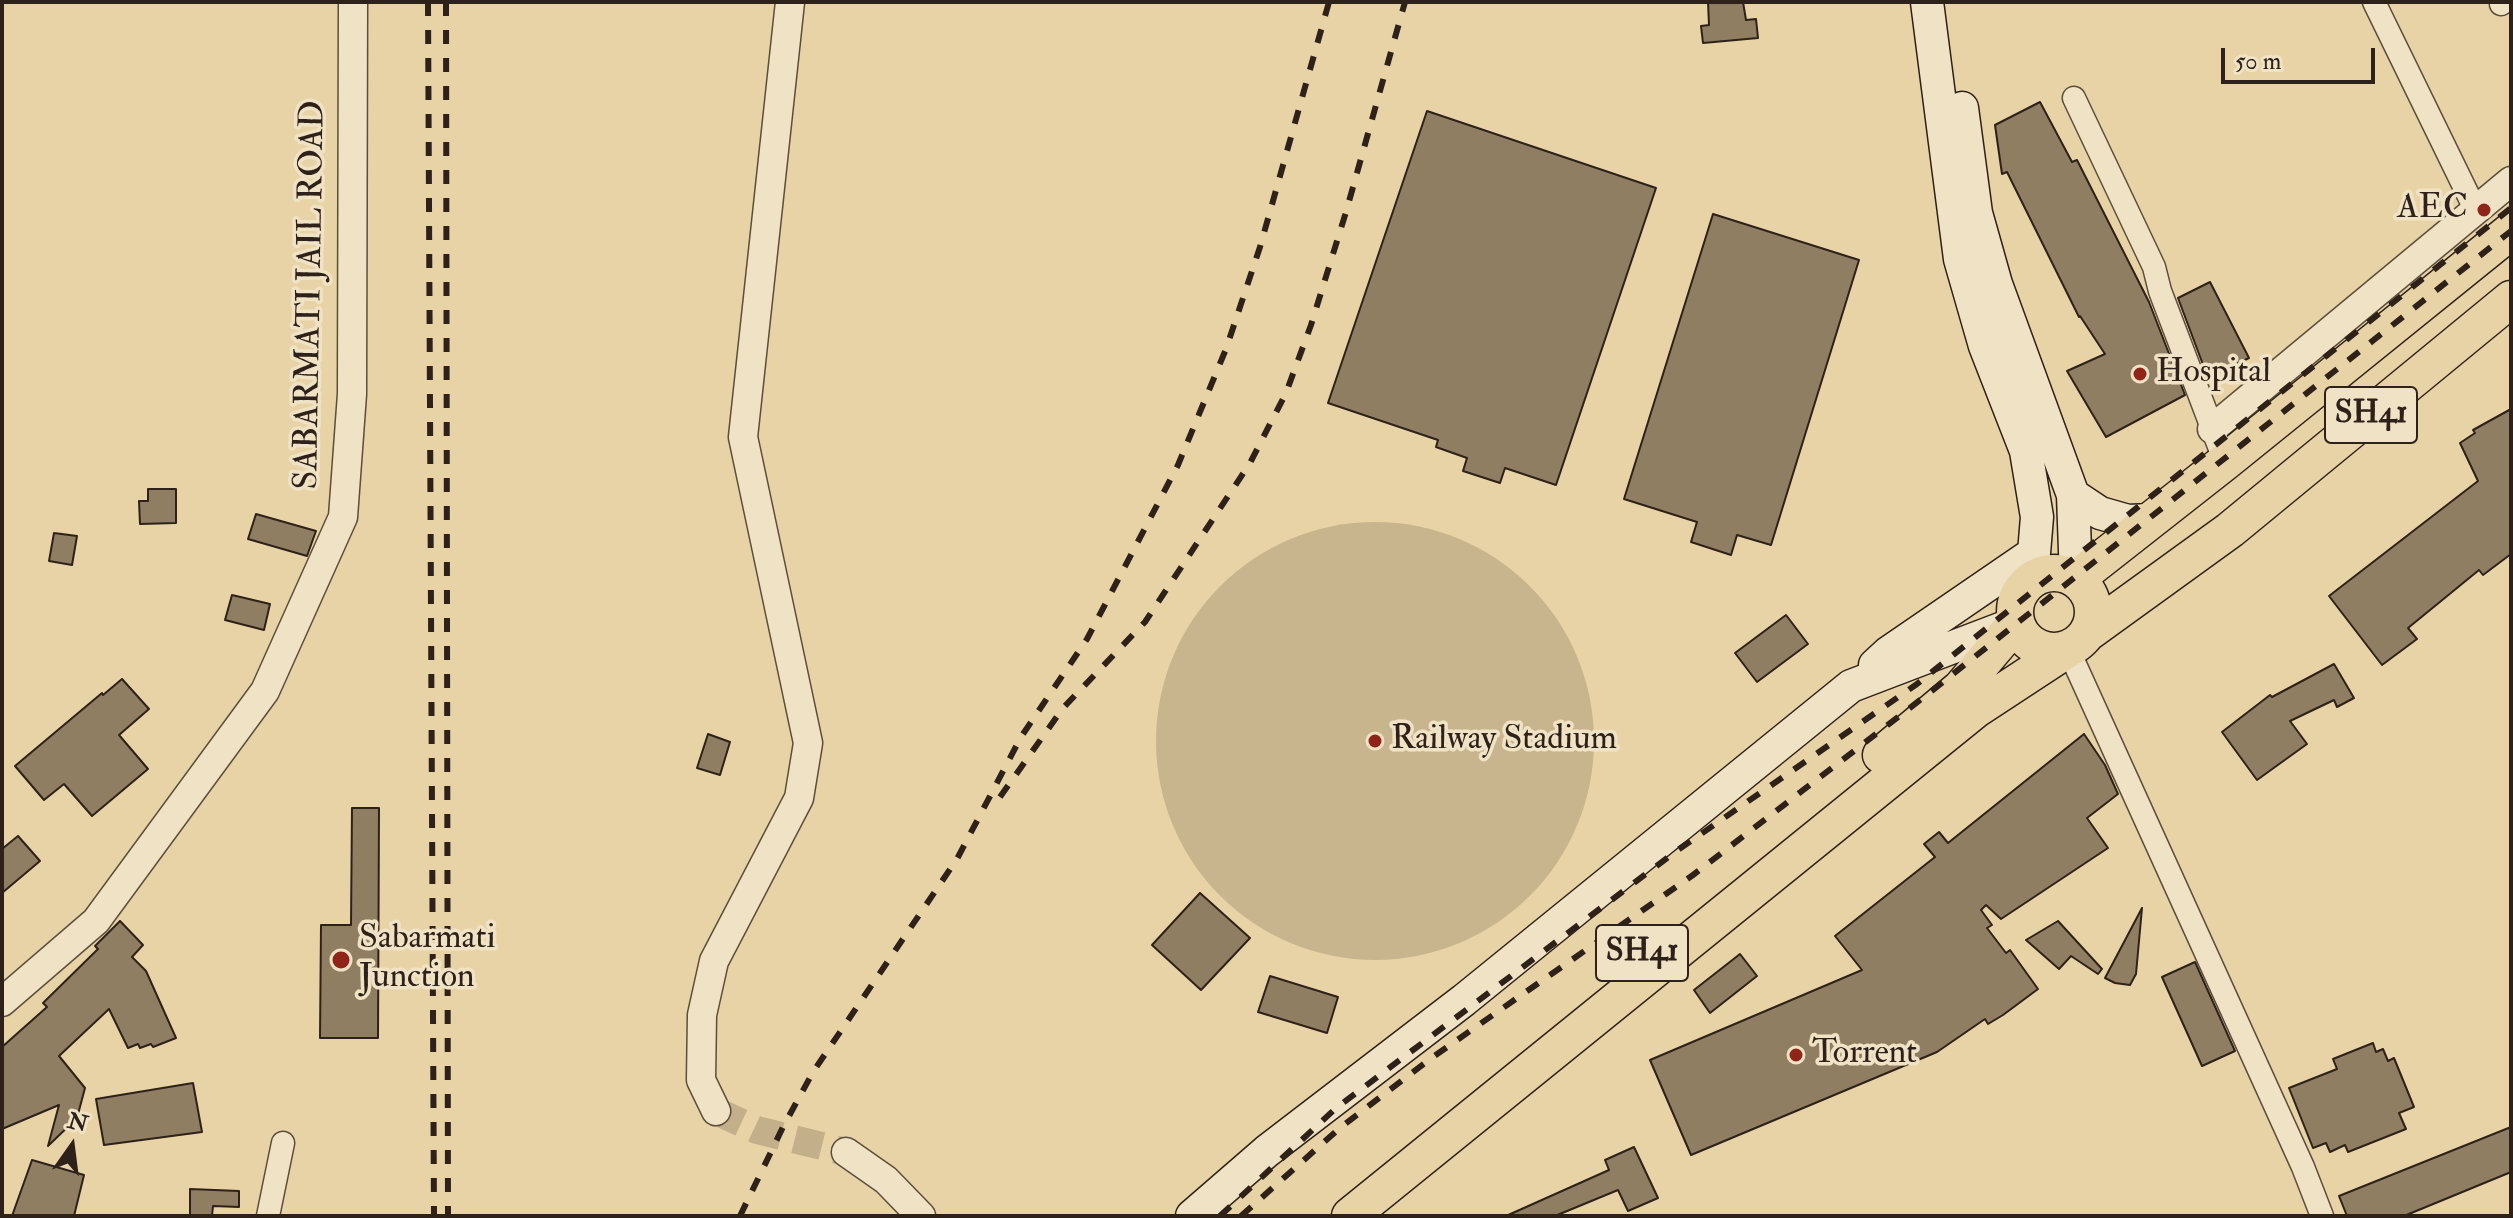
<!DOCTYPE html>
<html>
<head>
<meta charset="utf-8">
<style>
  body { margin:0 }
  #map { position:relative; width:2513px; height:1218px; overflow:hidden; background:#e8d3a6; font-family:"IM FELL Double Pica",serif }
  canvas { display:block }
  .frame { position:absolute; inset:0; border:4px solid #2e2119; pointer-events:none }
  .north { position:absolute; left:32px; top:1106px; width:80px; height:80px; -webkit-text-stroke:6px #f0e2c5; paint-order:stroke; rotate:14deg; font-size:22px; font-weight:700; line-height:32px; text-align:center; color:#2e2119 }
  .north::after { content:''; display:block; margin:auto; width:28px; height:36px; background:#2e2119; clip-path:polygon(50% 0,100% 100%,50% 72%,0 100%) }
  .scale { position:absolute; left:2221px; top:48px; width:154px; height:36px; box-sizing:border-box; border:4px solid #2e2119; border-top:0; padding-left:10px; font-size:24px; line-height:28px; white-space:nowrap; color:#2e2119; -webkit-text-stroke:6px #f0e2c5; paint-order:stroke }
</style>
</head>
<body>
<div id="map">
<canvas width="2513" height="1218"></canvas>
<div class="frame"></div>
<div class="north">N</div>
<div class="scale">50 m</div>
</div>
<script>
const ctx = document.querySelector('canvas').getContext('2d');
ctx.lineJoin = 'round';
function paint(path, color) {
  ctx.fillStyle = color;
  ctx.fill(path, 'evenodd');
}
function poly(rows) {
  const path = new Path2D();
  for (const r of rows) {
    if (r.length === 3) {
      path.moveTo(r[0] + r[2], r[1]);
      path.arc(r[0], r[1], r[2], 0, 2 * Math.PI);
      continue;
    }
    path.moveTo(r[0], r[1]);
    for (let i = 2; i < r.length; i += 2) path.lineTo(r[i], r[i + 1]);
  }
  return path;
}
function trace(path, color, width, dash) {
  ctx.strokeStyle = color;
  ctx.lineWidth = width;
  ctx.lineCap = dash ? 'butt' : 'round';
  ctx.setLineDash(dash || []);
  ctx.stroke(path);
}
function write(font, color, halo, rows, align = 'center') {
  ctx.font = font + ' "IM FELL Double Pica",serif';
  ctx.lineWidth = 7;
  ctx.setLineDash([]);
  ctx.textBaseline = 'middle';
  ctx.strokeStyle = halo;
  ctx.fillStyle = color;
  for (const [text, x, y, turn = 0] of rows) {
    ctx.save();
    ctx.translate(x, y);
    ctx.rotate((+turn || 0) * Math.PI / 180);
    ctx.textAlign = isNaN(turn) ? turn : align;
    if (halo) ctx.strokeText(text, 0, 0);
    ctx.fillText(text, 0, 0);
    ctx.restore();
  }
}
const green = poly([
  [1375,741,219]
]);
const building = poly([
  [1708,2,1743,2,1746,20,1756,19,1758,38,1703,43,1701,26,1709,25,1708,2],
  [2040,102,2072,162,2077,160,2149,302,2185,395,2106,437,2067,371,2105,354,2080,316,2079,317,2007,172,2002,174,1995,125,2040,102],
  [1427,111,1656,188,1556,485,1505,468,1500,483,1463,471,1467,458,1436,447,1438,440,1328,403,1427,111],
  [1713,214,1859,260,1771,545,1737,535,1731,555,1691,542,1697,522,1624,499,1713,214],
  [2210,282,2249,358,2208,378,2178,298,2210,282],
  [2511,409,2511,554,2483,575,2479,570,2408,628,2417,639,2382,665,2329,596,2478,481,2460,443,2475,433,2473,430,2511,409],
  [148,489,176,489,176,523,140,524,139,501,148,501,148,489],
  [256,514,316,531,307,556,248,539,256,514],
  [54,533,77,536,72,565,49,561,54,533],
  [232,595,270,604,264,630,225,620,232,595],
  [1786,615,1808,644,1757,682,1735,653,1786,615],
  [2334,664,2354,698,2337,707,2334,700,2290,721,2307,744,2257,780,2222,732,2270,695,2272,697,2334,664],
  [122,679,149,709,119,735,148,769,92,816,64,784,44,800,15,766,102,693,103,695,122,679],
  [708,734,730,742,720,775,697,768,708,734],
  [2084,734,2105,765,2118,794,2087,818,2108,848,2001,919,1986,905,1981,910,1992,925,1987,928,2006,953,2010,950,2038,989,2003,1015,1988,1024,1985,1019,1937,1052,1691,1155,1650,1060,1862,970,1835,936,1935,857,1924,844,1939,832,1948,843,2084,734],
  [352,808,379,808,378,1038,320,1038,321,925,351,925,352,808],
  [18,836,40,861,2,893,2,849,18,836],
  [1200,893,1250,938,1201,990,1152,945,1200,893],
  [2142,908,2136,974,2130,985,2115,983,2105,978,2142,908],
  [120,921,143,945,132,957,146,971,176,1038,153,1047,151,1044,140,1048,138,1044,128,1048,109,1009,59,1056,85,1088,77,1118,48,1146,59,1105,2,1129,2,1047,47,1007,43,1003,98,949,95,946,120,921],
  [2058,921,2102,969,2098,974,2071,956,2059,969,2026,940,2058,921],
  [1740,954,1757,976,1710,1013,1694,990,1740,954],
  [2195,962,2235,1051,2202,1066,2162,977,2195,962],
  [1270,976,1338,997,1327,1033,1258,1012,1270,976],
  [2373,1043,2376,1052,2383,1049,2388,1061,2394,1058,2414,1107,2399,1113,2406,1129,2348,1152,2345,1145,2330,1152,2326,1143,2313,1148,2289,1088,2337,1069,2333,1059,2373,1043],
  [193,1083,202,1132,104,1145,96,1099,193,1083],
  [2511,1127,2511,1172,2404,1216,2347,1216,2339,1196,2511,1127],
  [1634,1147,1658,1198,1628,1211,1618,1190,1555,1216,1506,1216,1609,1170,1605,1160,1634,1147],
  [32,1160,84,1175,74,1216,12,1216,32,1160],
  [190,1189,239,1191,239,1207,213,1206,212,1216,190,1216,190,1189]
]);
const tertiaryTunnel = poly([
  [716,1111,757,1130,846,1152]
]);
const minor = poly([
  [2374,2,2476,211],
  [2501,4,2504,2],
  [2074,98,2154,267,2160,291,2225,462],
  [2068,649,2303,1167,2322,1216],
  [268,1216,283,1143]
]);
const tertiary = poly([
  [2212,429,2511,181],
  [2,1002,96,921,265,691,343,517,352,394,353,2],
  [716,1111,701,1080,702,1015,714,961,799,798,808,743,743,437,790,2],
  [846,1152,886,1180,921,1216]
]);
const secondary = poly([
  [1927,2,1960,259,1985,346,2026,451,2037,517,2034,553,2020,591],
  [1962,108,1976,213,1996,284,2073,495,2076,579],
  [2073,495,2100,513,2128,521,2151,520],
  [1875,665,1888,653,2034,553],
  [1192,1216,1267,1151,1464,1000,1851,686,2016,623]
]);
const primary = poly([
  [2054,612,39],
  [2076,579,2225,462,2511,231],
  [2089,632,2230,530,2511,299],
  [1881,755,1961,688,2016,623],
  [1350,1216,1975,710,2068,649]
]);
const rail = poly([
  [428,2,434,1216],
  [446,2,448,1216],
  [1000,797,1063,708,1145,622,1250,463,1286,393,1311,325,1346,212,1405,2],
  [740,1216,783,1127,813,1072,957,859,1021,737,1087,639,1178,465,1226,349,1260,247,1329,2],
  [1220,1216,1335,1109,1675,852,1917,684,2511,208],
  [1241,1216,1341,1127,1430,1059,1693,875,1924,697,2511,231]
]);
const markers = [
  [2484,210,8,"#8f2418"],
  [2140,374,8,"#8f2418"],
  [1375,741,8,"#8f2418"],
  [341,960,10,"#8f2418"],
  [1796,1055,8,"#8f2418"]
];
const shields = [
  [2371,415,92],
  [1642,953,92]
];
const shieldNames = [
  ["SH41",2371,415],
  ["SH41",1642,953]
];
const poiNames = [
  ["AEC",2468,210,"right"],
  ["Hospital",2156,374],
  ["Railway Stadium",1391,741],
  ["Sabarmati",359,940],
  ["Junction",359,979],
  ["Torrent",1812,1055]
];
const streetNames = [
  ["SABARMATI JAIL ROAD",312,295,-89]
];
paint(green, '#c8b58e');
paint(building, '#8f7e62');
trace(building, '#2e2119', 2);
trace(tertiaryTunnel, '#c3af8a', 28, [28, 14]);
trace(minor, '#5c4e3c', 25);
trace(tertiary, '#5c4e3c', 31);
trace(secondary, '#2e2119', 35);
trace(primary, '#2e2119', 39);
trace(minor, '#f0e2c5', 22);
trace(tertiary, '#f0e2c5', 28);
trace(secondary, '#f0e2c5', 32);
trace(primary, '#e8d3a6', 36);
trace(rail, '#2e2119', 6, [14, 14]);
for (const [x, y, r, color] of markers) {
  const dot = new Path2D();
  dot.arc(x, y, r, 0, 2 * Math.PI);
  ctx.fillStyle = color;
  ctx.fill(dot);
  trace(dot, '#f0e2c5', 3);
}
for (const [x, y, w] of shields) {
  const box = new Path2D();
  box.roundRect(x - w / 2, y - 28, w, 56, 6);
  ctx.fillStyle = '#f0e2c5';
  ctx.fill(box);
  trace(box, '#2e2119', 2);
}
write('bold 32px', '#2e2119', null, shieldNames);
write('34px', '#2e2119', '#f0e2c5', poiNames, 'left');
write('34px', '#2e2119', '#f0e2c5', streetNames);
</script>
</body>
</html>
